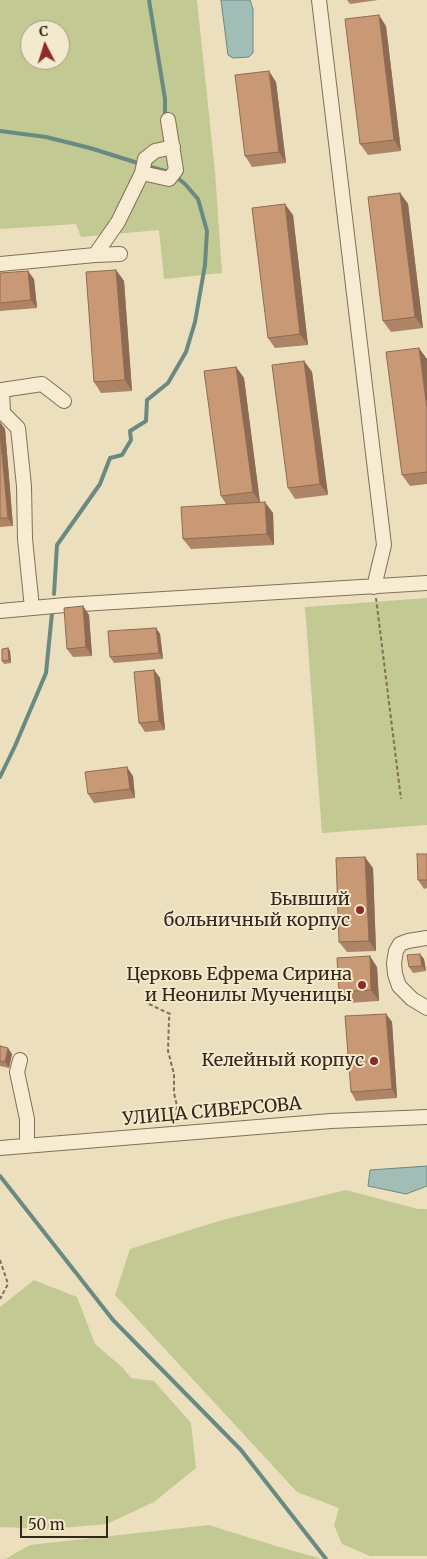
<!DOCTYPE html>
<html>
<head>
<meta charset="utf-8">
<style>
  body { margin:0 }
  #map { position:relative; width:427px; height:1559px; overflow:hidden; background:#ecdfbe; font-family:Merriweather,serif }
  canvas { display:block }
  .north { position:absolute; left:20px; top:20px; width:50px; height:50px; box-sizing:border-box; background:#f3e9cd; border:1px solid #a69b86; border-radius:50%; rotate:355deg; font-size:14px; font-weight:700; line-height:20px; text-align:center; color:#33271c }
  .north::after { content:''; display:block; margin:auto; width:18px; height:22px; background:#8f2b2a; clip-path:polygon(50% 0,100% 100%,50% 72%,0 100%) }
  .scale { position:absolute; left:20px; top:1516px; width:88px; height:22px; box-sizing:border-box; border:2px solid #33271c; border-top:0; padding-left:6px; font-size:15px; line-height:18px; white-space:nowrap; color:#33271c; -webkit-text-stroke:4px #f3e9cd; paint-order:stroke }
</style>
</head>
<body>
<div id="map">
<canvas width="427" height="1559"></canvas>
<div class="north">С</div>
<div class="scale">50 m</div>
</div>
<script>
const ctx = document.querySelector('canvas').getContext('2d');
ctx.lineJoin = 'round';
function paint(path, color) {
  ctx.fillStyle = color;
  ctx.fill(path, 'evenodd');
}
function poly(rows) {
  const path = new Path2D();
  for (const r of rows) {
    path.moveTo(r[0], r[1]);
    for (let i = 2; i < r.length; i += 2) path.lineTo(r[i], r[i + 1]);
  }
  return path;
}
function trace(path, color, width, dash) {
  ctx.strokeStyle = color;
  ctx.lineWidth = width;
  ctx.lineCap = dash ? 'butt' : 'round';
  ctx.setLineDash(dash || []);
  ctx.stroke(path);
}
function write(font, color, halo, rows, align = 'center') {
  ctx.font = font + ' Merriweather,serif';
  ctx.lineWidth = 4;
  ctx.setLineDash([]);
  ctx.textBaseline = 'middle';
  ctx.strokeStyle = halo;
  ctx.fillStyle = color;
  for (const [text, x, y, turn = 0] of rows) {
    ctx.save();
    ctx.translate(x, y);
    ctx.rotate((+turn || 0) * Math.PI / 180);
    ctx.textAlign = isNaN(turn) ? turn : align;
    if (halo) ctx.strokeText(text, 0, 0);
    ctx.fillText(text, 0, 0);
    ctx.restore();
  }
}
const green = poly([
  [0,0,197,0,215,172,222,273,164,279,159,230,81,237,76,224,0,229],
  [30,30,60,30,60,60,30,60],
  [427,598,427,825,322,833,305,607],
  [346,1190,418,1209,427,1209,427,1556,370,1556,342,1544,334,1525,339,1508,297,1492,115,1295,130,1249,222,1220],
  [34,1280,77,1297,95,1344,122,1367,131,1378,154,1381,191,1423,196,1468,154,1502,107,1524,50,1529,0,1527,0,1307],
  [209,1525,276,1546,322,1559,5,1559,30,1545]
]);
const water = poly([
  [221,0,250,0,253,9,253,53,249,57,233,58,228,55,221,0],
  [427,1166,427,1186,406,1194,368,1186,370,1170,427,1166]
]);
const stream = poly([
  [149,0,165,99,165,119],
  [0,131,46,137,90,148,141,164],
  [147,166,169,172],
  [54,594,57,545,100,484,110,458,122,455,131,440,130,431,146,421,147,400,168,383,186,352,195,322,205,265,207,231,198,199,185,184,175,176],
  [0,777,15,746,46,673,52,613],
  [0,1176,113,1320,241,1450,326,1559]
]);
const path = poly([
  [376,598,401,799],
  [149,1004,170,1014,169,1019,168,1051,174,1074,174,1093,177,1106,175,1120],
  [0,1260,8,1284,0,1299]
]);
const minor = poly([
  [319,0,384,545,374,587],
  [142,173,145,159,155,151,173,147],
  [95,255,120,254],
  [0,264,95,255,118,222,142,173,169,179,176,170,168,120],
  [32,608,25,539,24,486,18,428,3,413,2,390,42,384,64,401],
  [0,611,65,605,427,583],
  [427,938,408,941,400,944,396,951,394,963,395,974,399,986,412,999,427,1008],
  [20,1060,17,1072,27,1119,27,1146],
  [0,1148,331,1121,427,1117]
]);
const wall = poly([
  [347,0,378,0,350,4],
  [386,26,401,151,368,155,360,144],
  [276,82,286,163,252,167,245,156],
  [400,193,408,204,423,328,391,332,383,321],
  [293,215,308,345,275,348,268,338],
  [116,270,124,281,132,391,101,393,94,382],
  [0,273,34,279,37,308,0,311],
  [427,359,427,484,410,486,402,475],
  [304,361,312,372,328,495,295,499,288,488],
  [236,367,244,378,260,502,273,513,274,545,191,549,183,539,226,504,221,496],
  [0,422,5,429,13,526,0,527],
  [83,606,89,615,92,656,73,657,67,649],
  [156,628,160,634,163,659,114,663,110,657],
  [8,648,10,651,11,663,4,664,2,661],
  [154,670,160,678,165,730,145,732,139,723],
  [133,776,135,798,94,803,88,794],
  [427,854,427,888,424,889,418,880],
  [373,868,376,951,347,952,339,942],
  [424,959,426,971,413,973,409,967],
  [377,967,379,1001,347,1003,339,992],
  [386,1014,392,1022,397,1098,356,1101,351,1092],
  [0,1046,12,1054,9,1068,0,1066]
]);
const shadedWall = poly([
  [379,15,386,26,401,151,394,140],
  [269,71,276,82,286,163,279,152],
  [400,193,408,204,423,328,415,317],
  [285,204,293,215,308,345,300,334],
  [116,270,124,281,132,391,125,380],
  [28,271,34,279,37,308,31,300],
  [419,348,427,359,427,408],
  [304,361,312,372,328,495,320,484],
  [236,367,244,378,260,503,253,492],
  [0,422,5,429,13,526,8,518,0,432],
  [265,502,273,513,274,545,267,534],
  [83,606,89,615,92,656,86,647],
  [156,628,160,634,163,659,159,653],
  [8,648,10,651,11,663,9,660],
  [154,670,160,678,165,730,159,721],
  [127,767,133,776,135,798,130,789],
  [365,857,373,868,376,951,369,941],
  [420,954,424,959,426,971,422,966],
  [370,956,377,967,379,1001,371,990],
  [386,1014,392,1022,397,1098,392,1089],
  [8,1048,12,1054,9,1068,5,1062]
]);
const building = poly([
  [379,15,394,140,360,144,345,19,379,15],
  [269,71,279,152,245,156,235,75,269,71],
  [400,193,415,317,383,321,368,197,400,193],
  [285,204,300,334,268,338,252,208,285,204],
  [116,270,125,380,94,382,86,272,116,270],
  [28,271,31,300,0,303,0,273,28,271],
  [419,348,427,408,427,472,402,475,386,352,419,348],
  [304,361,320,484,288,488,272,365,304,361],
  [236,367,253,492,221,496,204,371,236,367],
  [0,432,8,518,0,518,0,432],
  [265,502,267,534,183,539,181,507,265,502],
  [83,606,86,647,67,649,64,608,83,606],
  [156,628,159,653,110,657,108,631,156,628],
  [8,648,9,660,2,661,2,649,8,648],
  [154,670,159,721,139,723,134,672,154,670],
  [127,767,130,789,88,794,85,772,127,767],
  [417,854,427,854,427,880,418,880,417,854],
  [365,857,369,941,339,942,336,858,365,857],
  [420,954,422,966,409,967,407,955,420,954],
  [370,956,371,990,339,992,337,958,370,956],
  [386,1014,392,1089,351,1092,345,1016,386,1014],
  [0,1046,8,1048,5,1062,0,1061,0,1046]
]);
const markers = [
  [360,910,5,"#8f2b2a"],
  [362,985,5,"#8f2b2a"],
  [374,1061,5,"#8f2b2a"]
];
const poiNames = [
  ["Бывший",350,900],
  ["больничный корпус",350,921],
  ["Церковь Ефрема Сирина",352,975],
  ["и Неонилы Мученицы",352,996],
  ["Келейный корпус",364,1061]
];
const streetNames = [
  ["УЛИЦА СИВЕРСОВА",212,1112,-5]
];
paint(green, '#c2c993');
paint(water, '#a1bdb5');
trace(water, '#698a82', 1);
trace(stream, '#698a82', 4);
trace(minor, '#836f58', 16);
trace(path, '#836f58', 2, [4, 2.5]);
trace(minor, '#f7ecd1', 14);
paint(wall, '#ad8465');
paint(shadedWall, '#8d6b52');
paint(building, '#c99975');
trace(building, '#8d6b52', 1);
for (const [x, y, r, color] of markers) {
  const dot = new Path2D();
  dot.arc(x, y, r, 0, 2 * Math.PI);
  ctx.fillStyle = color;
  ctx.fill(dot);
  trace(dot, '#f3e9cd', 2);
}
write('18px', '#33271c', '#f3e9cd', poiNames, 'right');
write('18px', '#33271c', '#f3e9cd', streetNames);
</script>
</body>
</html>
